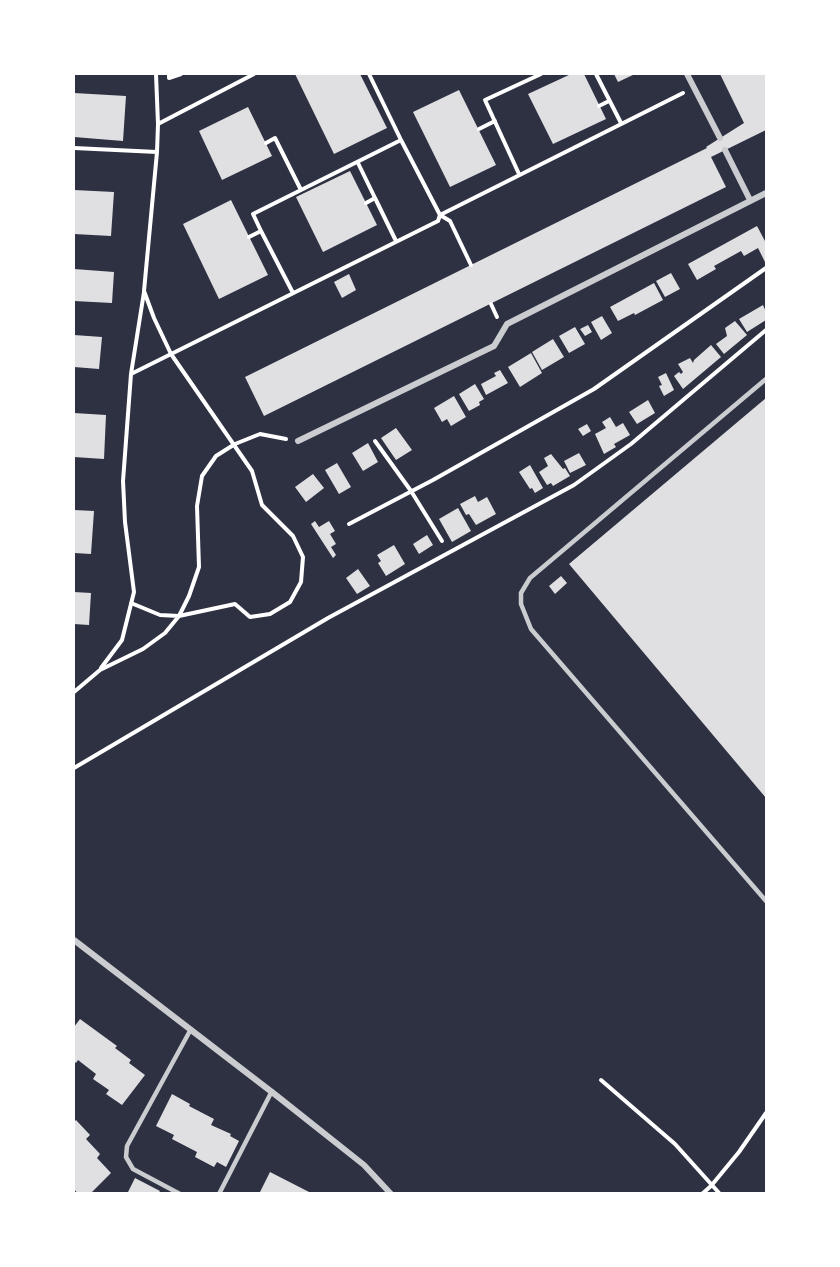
<!DOCTYPE html>
<html>
<head>
<meta charset="utf-8">
<style>
  body { margin:0 }
  #map { position:relative; width:840px; height:1267px; overflow:hidden; background:#2d3142; font-family:"Sofia Sans Condensed",sans-serif }
  canvas { display:block }
  .frame { position:absolute; inset:0; border:75px solid #fff; pointer-events:none }
</style>
</head>
<body>
<div id="map">
<canvas width="840" height="1267"></canvas>
<div class="frame"></div>
</div>
<script>
const ctx = document.querySelector('canvas').getContext('2d');
ctx.lineJoin = 'round';
function paint(path, color) {
  ctx.fillStyle = color;
  ctx.fill(path, 'evenodd');
}
function poly(rows) {
  const path = new Path2D();
  for (const r of rows) {
    path.moveTo(r[0], r[1]);
    for (let i = 2; i < r.length; i += 2) path.lineTo(r[i], r[i + 1]);
  }
  return path;
}
function trace(path, color, width, dash) {
  ctx.strokeStyle = color;
  ctx.lineWidth = width;
  ctx.lineCap = dash ? 'butt' : 'round';
  ctx.setLineDash(dash || []);
  ctx.stroke(path);
}
const building = poly([
  [295,74,360,74,387,128,334,154],
  [571,74,584,74,606,119,553,144,528,94],
  [614,74,635,74,618,82],
  [720,74,766,74,766,130,711,157,726,187,264,416,245,377,707,148,706,147,744,123],
  [459,90,496,165,450,187,413,112],
  [74,93,126,96,123,141,74,137],
  [248,107,272,156,222,180,199,131],
  [350,171,377,225,323,252,296,197],
  [74,190,114,192,111,236,74,234],
  [231,200,268,275,219,299,183,224],
  [757,226,766,243,766,264,758,248,744,256,741,251,714,266,716,269,697,280,688,264],
  [74,269,114,272,112,303,74,301],
  [671,273,680,289,665,297,656,281],
  [349,274,356,290,342,298,334,282],
  [654,283,663,300,635,315,634,313,618,321,610,307],
  [763,305,766,312,766,320,747,332,739,319],
  [602,316,612,333,601,340,591,322],
  [735,321,747,335,724,354,716,344,727,336,725,328],
  [588,325,592,332,585,336,580,329],
  [575,327,585,344,569,353,559,336],
  [74,335,102,337,99,369,74,367],
  [553,339,564,357,542,370,532,352],
  [711,345,721,357,683,389,674,376,679,372,681,374,683,372,678,364,690,358,693,363,694,360],
  [531,353,542,373,520,387,508,367],
  [500,370,508,383,486,395,481,384,496,376,494,373],
  [666,373,674,390,664,396,659,386,662,385,658,377],
  [475,384,484,399,479,402,480,405,469,411,459,394],
  [454,396,466,417,451,426,447,419,442,422,434,408],
  [766,398,766,798,569,564],
  [648,400,655,413,637,424,629,412],
  [74,413,106,415,104,459,74,457],
  [610,417,616,427,623,423,630,435,614,444,616,447,604,454,595,434,606,428,602,422],
  [587,424,591,431,583,436,578,429],
  [396,428,412,450,396,460,381,438],
  [368,443,378,462,363,471,352,453],
  [579,453,586,465,570,473,564,461],
  [551,454,563,469,565,468,570,476,553,486,551,483,547,485,539,472,548,466,544,458],
  [337,463,351,487,339,494,325,470],
  [530,465,543,488,535,493,532,488,530,489,519,472],
  [313,474,324,488,306,502,295,487],
  [475,496,478,502,487,497,496,514,476,525,469,514,466,515,460,504],
  [458,508,471,531,452,542,439,519],
  [74,510,94,511,91,554,74,553],
  [315,521,319,527,329,521,335,531,330,534,336,544,331,547,336,555,333,558,311,524],
  [427,535,433,545,419,554,413,544],
  [394,545,405,564,386,576,378,563,381,561,377,555],
  [358,569,370,586,357,594,346,578],
  [561,576,567,583,555,594,549,586],
  [74,592,91,593,89,625,74,624],
  [80,1019,117,1046,115,1048,131,1060,129,1063,145,1075,122,1105,106,1094,109,1090,93,1079,96,1074,78,1060,76,1063,74,1061,74,1027],
  [172,1094,190,1104,189,1106,214,1119,211,1125,231,1134,230,1136,239,1141,226,1167,217,1162,214,1167,195,1157,197,1152,172,1139,174,1135,156,1126],
  [76,1120,90,1135,86,1139,100,1154,97,1158,111,1173,90,1194,78,1194,74,1189,74,1122],
  [270,1172,313,1194,259,1194],
  [135,1178,160,1191,158,1194,127,1194]
]);
const path = poly([
  [169,74,169,78,181,74],
  [369,74,401,140],
  [596,74,621,123],
  [599,106,609,101],
  [158,124,254,74],
  [479,129,495,121],
  [266,143,275,138,301,190],
  [74,148,157,152],
  [358,163,375,198,366,203],
  [519,174,485,100,541,74],
  [375,198,396,241],
  [261,231,293,293],
  [249,237,261,231,253,214,401,140,440,215,450,221,471,265],
  [491,304,497,317],
  [131,374,438,221,440,215,683,93],
  [375,441,411,491,442,541],
  [349,524,433,480,594,389,766,268],
  [131,603,160,615,179,616,235,604,250,617,270,614,290,602,301,582,303,557,293,536,262,505,252,471,171,354,154,318,144,291,157,152,158,124,156,74],
  [101,668,122,640,134,592,125,522,123,481,131,374,144,292],
  [74,692,100,670,143,649,165,633,179,616,189,596,199,567,197,506,202,476,216,456,235,444,260,434,286,439],
  [74,768,328,618,574,485,631,444,766,330],
  [601,1080,675,1144,720,1194],
  [702,1194,711,1186,739,1152,766,1113]
]);
const service = poly([
  [766,379,530,578,521,593,521,604,531,629,766,901],
  [180,1194,133,1169,126,1157,127,1146,191,1029],
  [219,1194,272,1091]
]);
const minor = poly([
  [687,74,720,138],
  [725,150,750,200],
  [298,441,494,346,507,324,766,193],
  [74,940,277,1096,364,1165,391,1194]
]);
paint(building, '#e0e0e3');
trace(path, '#fff', 4);
trace(service, '#caccd0', 4.5);
trace(minor, '#caccd0', 6);
</script>
</body>
</html>
